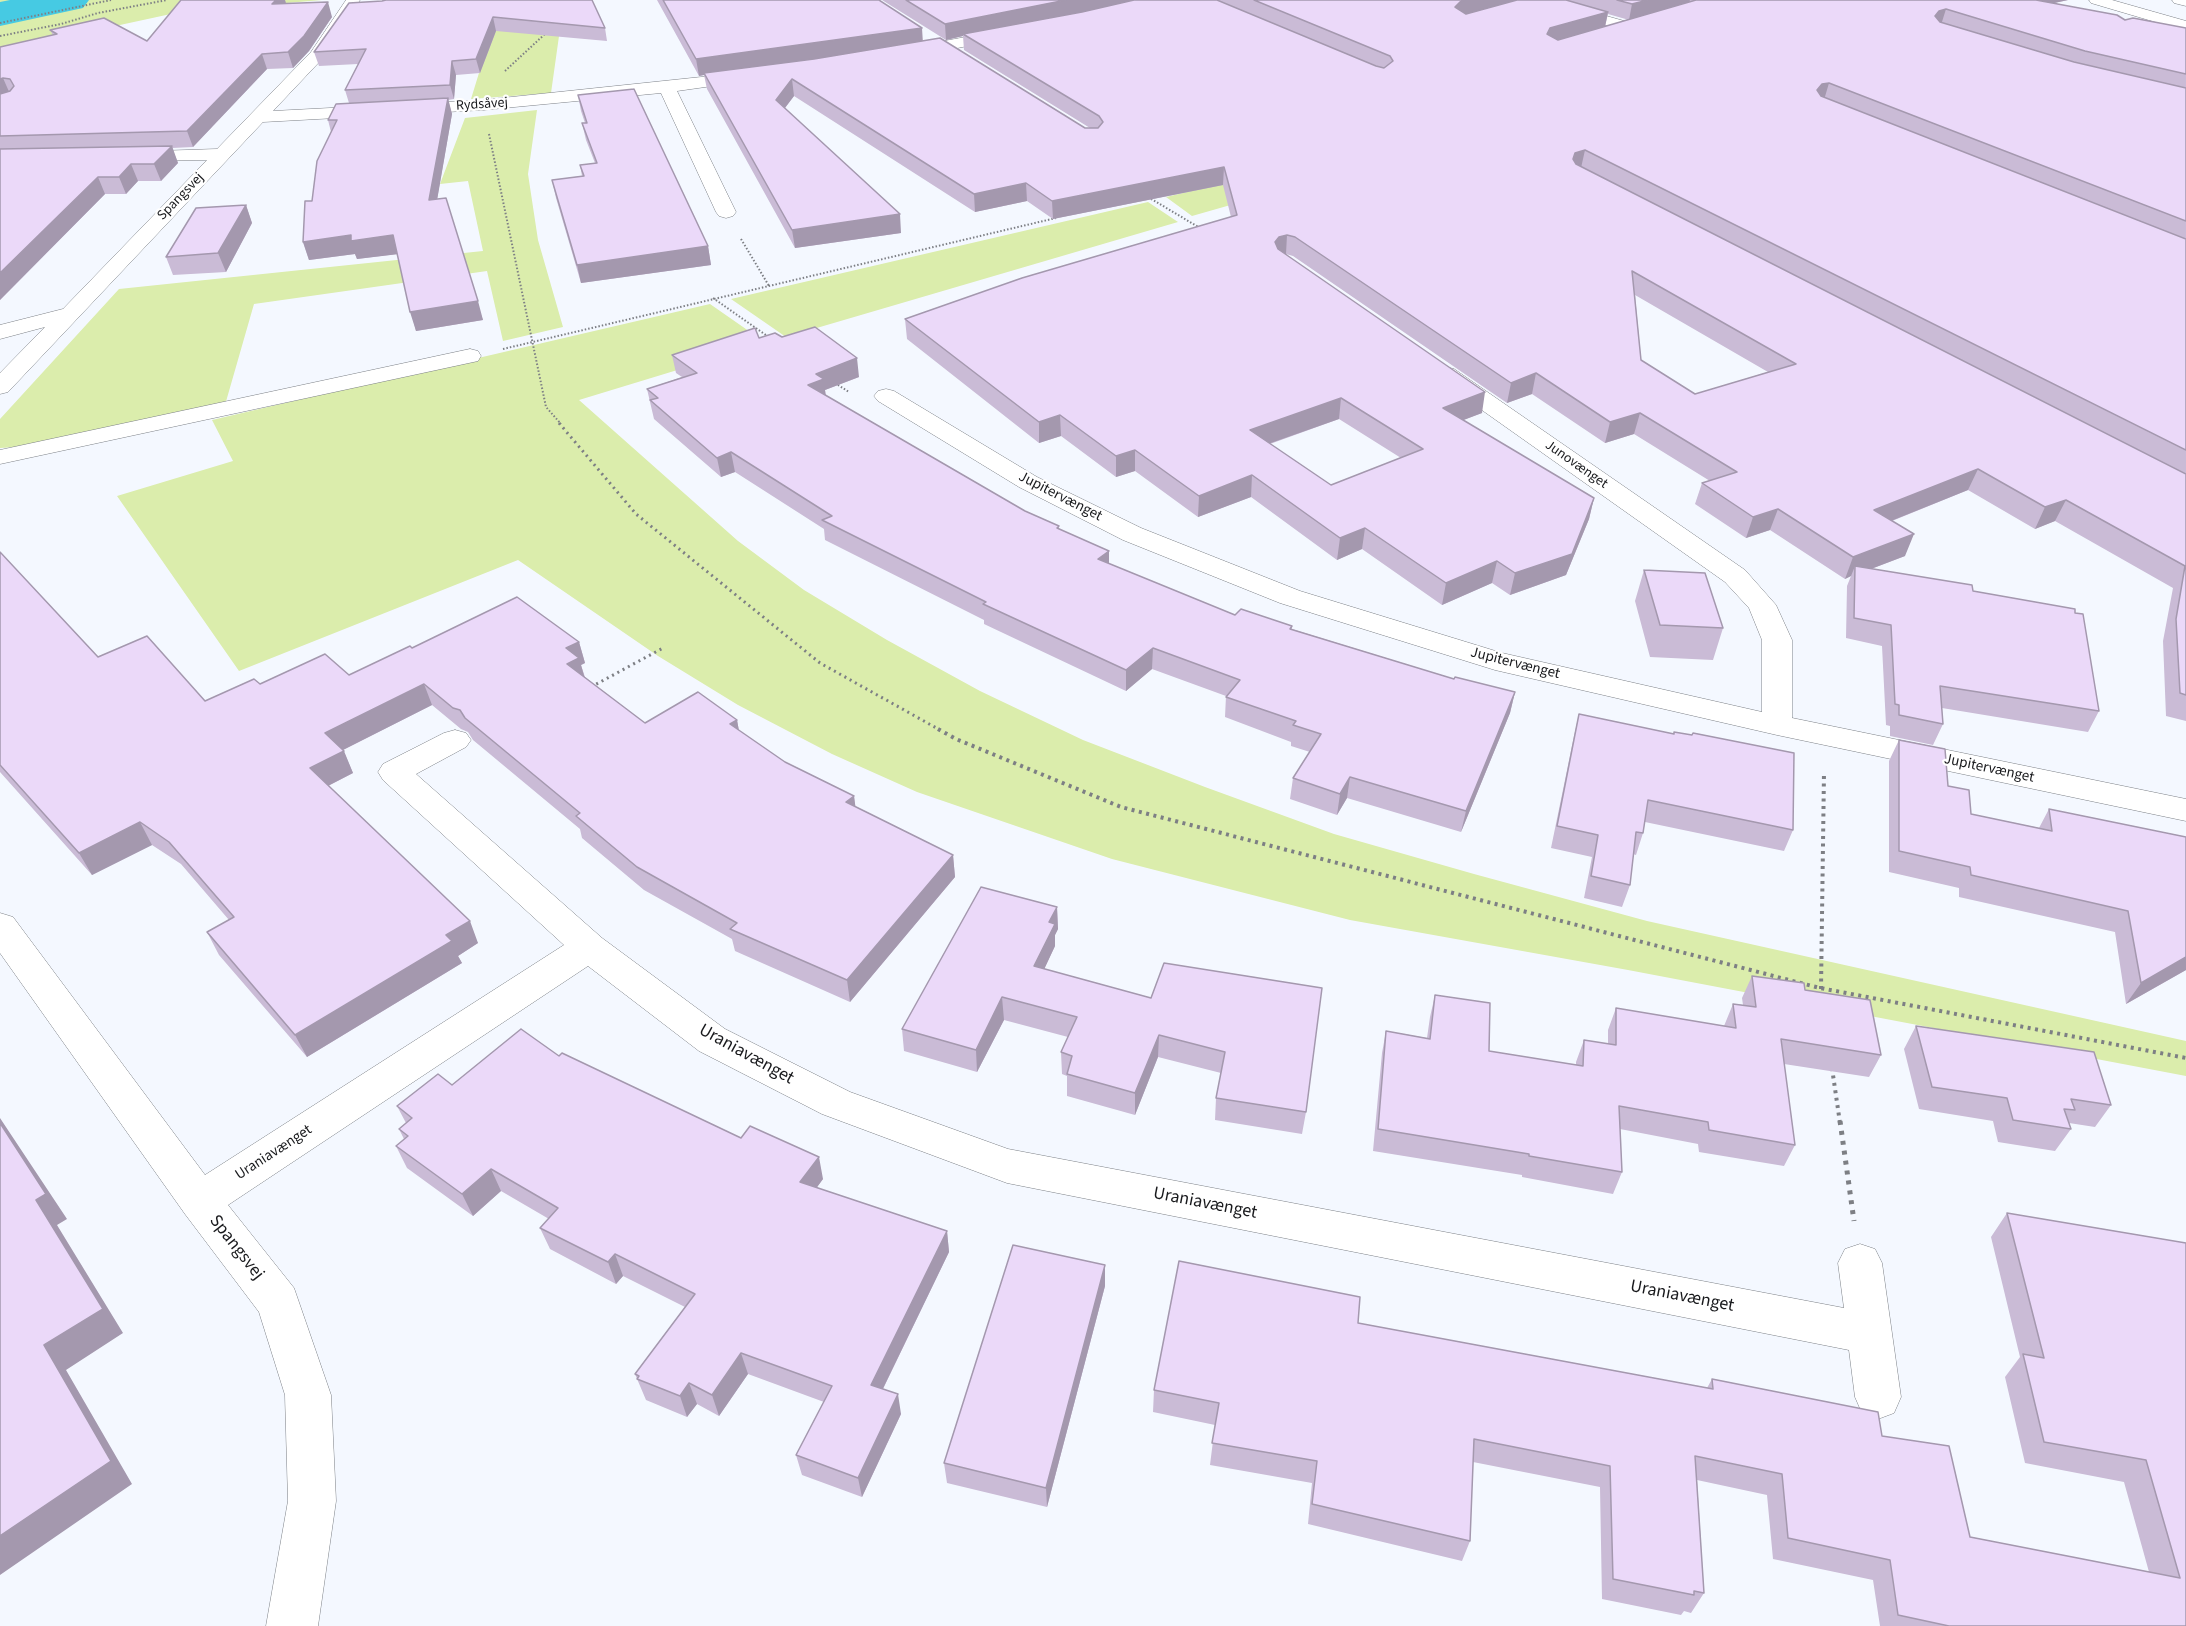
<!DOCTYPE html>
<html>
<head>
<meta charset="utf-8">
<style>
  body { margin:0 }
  canvas { display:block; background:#f4f8ff }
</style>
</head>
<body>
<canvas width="2186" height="1626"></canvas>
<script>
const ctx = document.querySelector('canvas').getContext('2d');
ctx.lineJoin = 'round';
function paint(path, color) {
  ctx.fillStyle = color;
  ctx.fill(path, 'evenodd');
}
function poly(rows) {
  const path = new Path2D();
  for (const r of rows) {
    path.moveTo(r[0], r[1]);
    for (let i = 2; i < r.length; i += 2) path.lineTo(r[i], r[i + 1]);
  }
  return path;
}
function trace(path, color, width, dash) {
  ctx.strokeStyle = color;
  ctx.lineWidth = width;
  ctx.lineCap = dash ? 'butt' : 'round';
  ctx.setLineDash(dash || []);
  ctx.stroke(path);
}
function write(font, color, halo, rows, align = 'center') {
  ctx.font = font + ' "Source Sans 3",sans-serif';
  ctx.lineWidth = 4.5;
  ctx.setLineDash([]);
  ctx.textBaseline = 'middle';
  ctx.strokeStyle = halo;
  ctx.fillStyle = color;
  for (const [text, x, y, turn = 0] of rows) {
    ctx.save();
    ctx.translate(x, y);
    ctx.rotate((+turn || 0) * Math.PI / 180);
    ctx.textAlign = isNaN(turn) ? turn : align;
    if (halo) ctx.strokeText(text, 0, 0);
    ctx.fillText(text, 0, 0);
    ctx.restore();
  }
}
const green = poly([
  [0,0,322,0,180,12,0,51],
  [494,24,560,29,551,93,471,99],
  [537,110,528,174,538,240,563,327,503,341,487,271,254,304,225,405,48,445,0,448,0,419,119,289,483,251,468,181,440,184,465,118],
  [1487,121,1500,128,1192,216,1166,197],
  [1148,202,1178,222,786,337,731,299],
  [710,304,766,343,579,400,738,541,804,590,887,640,980,691,1083,740,1205,787,1334,834,1474,874,1647,921,2186,1041,2186,1076,1628,970,1350,920,1112,859,917,792,832,754,738,705,658,656,518,560,239,671,117,496,233,461,212,420]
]);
const river = poly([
  [10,0,89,0,83,8,0,26,0,2,10,0]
]);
const pathFar3 = poly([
  [0,23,111,0],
  [0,36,61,24,98,13,167,0],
  [505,71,546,33],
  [489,134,546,407,561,424],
  [1148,197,1200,228],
  [741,239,769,286],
  [713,298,770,338],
  [503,349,1056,218],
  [835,383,849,392]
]);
const pathFar2 = poly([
  [559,423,636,514,820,663,940,730],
  [591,687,663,648]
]);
const pathFar1 = poly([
  [938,729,956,739,1121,807,1820,988,2186,1058],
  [1821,989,1824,772],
  [1832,1068,1840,1123]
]);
const path = poly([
  [1840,1121,1854,1221]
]);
const minor = poly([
  [346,0,360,0,323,58,273,111,483,100,749,72,757,77,755,80,677,91,736,212,733,216,726,218,719,216,716,212,661,93,483,110,263,122,8,392,0,394,0,373,45,327,0,339,0,325,63,309,207,160,132,161,126,160,123,156,126,152,217,149,311,52,346,0],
  [1526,0,1549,0,1635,24,1638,27,1630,32,1528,3,1526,0],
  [2172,0,2186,0,2186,6,2174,3,2172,0],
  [1009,29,1017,34,1014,37,906,58,898,53,906,48,1009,29],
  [470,349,478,351,481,356,478,361,0,464,0,450,470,349],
  [1446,367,1454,369,1745,570,1776,605,1792,640,1792,718,2186,799,2186,821,1777,735,1495,670,1280,603,1123,540,1019,487,878,401,874,396,878,391,886,389,894,391,1037,477,1141,528,1300,591,1502,653,1762,712,1762,640,1749,608,1725,582,1438,379,1434,374,1438,369,1446,367],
  [455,730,466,733,471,740,466,747,416,774,602,938,725,1029,850,1092,1008,1149,1844,1308,1838,1263,1845,1249,1860,1244,1875,1249,1882,1263,1901,1397,1894,1413,1878,1419,1862,1413,1855,1397,1849,1350,1007,1183,822,1114,699,1051,588,966,228,1205,294,1288,331,1395,336,1501,318,1626,266,1626,288,1501,285,1395,259,1312,185,1214,0,953,0,913,13,917,205,1175,564,945,383,780,378,772,383,764,444,733,455,730]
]);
const major = poly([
  [2089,0,2112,0,2186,21,2186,31,2091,3,2089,0]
]);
const wall = poly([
  [181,0,285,0,286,4,332,17,309,51,293,68,267,69,193,147,172,148,178,163,161,181,138,181,126,194,105,194,0,300,0,47,53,35,50,30,147,41],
  [657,0,879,0,923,41,1085,128,1090,128,964,50,963,36,946,40,882,0,2068,0,2054,3,2125,20,2186,28,2186,721,2166,716,2163,641,2173,588,2055,521,2035,529,1968,490,1892,521,1905,556,1871,569,2075,613,2099,711,2088,732,1942,708,1943,724,1933,745,1890,736,1890,726,1886,725,1882,646,1846,638,1847,586,1851,576,1845,579,1770,530,1746,538,1695,504,1702,483,1710,481,1634,434,1605,443,1532,394,1507,403,1293,256,1286,254,1482,413,1463,420,1594,498,1589,519,1566,575,1510,595,1492,583,1442,605,1362,549,1337,560,1251,497,1198,517,1135,471,1116,477,1061,436,1039,443,907,339,905,319,1231,217,1223,185,1053,219,1027,201,975,212,794,96,785,108,901,233,795,248,707,89,704,75,699,76],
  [1608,14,1629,20,1605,26],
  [1635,295,1768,372,1695,394,1641,360],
  [1339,419,1401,458,1331,485,1270,444],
  [349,3,605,28,607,41,496,31,480,73,456,75,454,99,448,100,452,114,437,199,483,320,416,331,397,254,357,259,355,254,309,260,303,242,312,201,331,132,328,120,349,103,345,90,358,64,319,66,314,52],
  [578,95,708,246,711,265,581,283,556,198,552,180,582,176,580,165,595,163,586,140,582,123,585,123,581,111],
  [246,205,252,223,226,272,173,275,166,257],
  [782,337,859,377,825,390,826,396,1025,511,1059,526,1059,529,1109,551,1109,564,1235,615,1292,626,1292,629,1454,679,1515,692,1510,713,1461,832,1347,798,1337,815,1290,799,1293,778,1310,752,1291,746,1291,742,1225,717,1226,696,1152,669,1126,691,984,624,984,620,825,540,824,529,735,472,721,477,654,419,647,389,682,377,676,373,672,355,759,338],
  [0,552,98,657,205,701,260,684,349,675,412,648,579,642,585,663,581,665,585,677,645,723,737,720,739,731,785,762,854,796,855,807,953,855,955,877,850,1002,735,951,732,939,644,890,582,838,580,829,473,740,468,732,461,729,432,705,343,750,353,773,328,786,478,943,458,956,462,963,307,1057,219,955,207,932,229,920,181,864,152,845,92,875,0,772],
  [1644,570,1723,628,1713,660,1650,657,1635,601],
  [1579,714,1793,830,1784,851,1645,822,1643,833,1636,855,1633,854,1630,885,1622,907,1584,898,1592,857,1551,848,1574,736],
  [1899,740,1948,786,1971,814,2039,828,2049,809,2186,837,2186,970,2126,1004,2115,932,1959,897,1959,888,1889,872,1889,761],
  [1057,907,1058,929,1055,935,1055,946,1044,969,1151,998,1164,963,1306,1112,1302,1134,1215,1120,1216,1098,1221,1073,1158,1057,1135,1115,1067,1096,1067,1076,1062,1074,1061,1052,1068,1037,1004,1020,977,1072,904,1051,902,1029],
  [1752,976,1805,990,1881,1055,1869,1077,1784,1064,1795,1145,1784,1166,1699,1152,1698,1144,1620,1129,1622,1172,1613,1194,1522,1177,1522,1175,1373,1151,1382,1053,1386,1031,1427,1038,1430,1017,1435,995,1489,1051,1576,1065,1576,1062,1584,1040,1608,1044,1608,1030,1616,1008,1724,1026,1733,1004,1743,1005,1742,998],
  [1916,1026,2111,1105,2095,1127,2069,1123,2071,1129,2055,1151,1998,1142,1993,1121,1919,1109,1904,1049],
  [559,1056,823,1179,816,1188,947,1231,949,1252,883,1389,901,1414,862,1497,802,1475,796,1455,824,1402,748,1374,719,1416,697,1404,687,1417,646,1400,635,1374,685,1307,623,1276,616,1284,550,1249,540,1228,549,1219,501,1191,473,1216,407,1168,396,1146,404,1139,399,1129,406,1123,397,1106,452,1085],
  [2007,1213,2186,1243,2186,1626,1880,1626,1873,1580,1773,1559,1767,1495,1697,1480,1704,1593,1691,1613,1684,1611,1681,1615,1602,1599,1600,1487,1473,1462,1470,1541,1462,1561,1308,1524,1312,1483,1210,1465,1215,1425,1153,1412,1154,1390,1358,1323,1707,1388,1712,1379,1882,1436,1970,1537,2149,1572,2124,1482,2025,1463,2005,1377,2020,1357,1991,1237],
  [1105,1265,1105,1286,1047,1507,947,1483,944,1463]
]);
const shadedWall = poly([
  [276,0,285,0,287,7,272,4],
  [1066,0,1141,0,966,36,963,34,963,36,946,40,945,24],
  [1465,0,1518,0,1453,22,1455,7,1460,2],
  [1648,0,1690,0,1689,3,1629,20,1632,4],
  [2019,0,2068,0,2014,12],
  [328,2,332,17,309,51,293,68,288,52],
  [1946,9,1941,25,1935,16,1939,11],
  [1608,12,1605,27,1547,44,1547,34,1550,28],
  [493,17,496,31,480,73,476,59],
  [922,28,923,44,705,75,704,73,704,75,699,76,696,59],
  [262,54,267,69,193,147,187,131],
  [452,61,456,75,454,99,450,85],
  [3,78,10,94,0,97,0,79],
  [792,79,794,96,778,117,776,100],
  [1829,83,1824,100,1817,90,1822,84],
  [448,98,452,114,434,218,429,200],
  [172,146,178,163,161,181,154,164],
  [1585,150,1581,168,1569,177,1575,153],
  [131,164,138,181,126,194,119,177],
  [1224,167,1223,185,1053,219,1052,201],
  [98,177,105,194,0,300,0,273],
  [1026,183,1027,201,975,212,974,194],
  [246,205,252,223,226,272,218,253],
  [900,214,901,233,795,248,792,230],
  [351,235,393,235,399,254,357,259,355,254,309,260,303,242],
  [1287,235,1286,254,1273,261,1275,242,1279,237],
  [708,246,711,265,581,283,577,265],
  [478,301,483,320,416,331,410,312],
  [857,358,859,377,825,390,826,398,808,385,816,374],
  [1536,373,1532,394,1507,403,1511,383],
  [1485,392,1482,413,1440,429,1443,408],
  [1341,398,1339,419,1248,451,1250,430],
  [1640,413,1634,434,1605,443,1610,422],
  [1060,415,1061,436,1039,443,1039,422],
  [1135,450,1135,471,1116,477,1116,456],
  [731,452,735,472,721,477,717,458],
  [1978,469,1968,490,1866,531,1874,510],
  [1252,475,1251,497,1198,517,1199,496],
  [1594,498,1589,519,1566,575,1510,595,1515,573],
  [2066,500,2055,521,2035,529,2045,507],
  [1778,509,1770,530,1746,538,1753,517],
  [1365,528,1362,549,1337,560,1340,538],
  [1914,534,1905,556,1855,575,1855,566,1851,576,1845,579,1853,557],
  [1109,551,1109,571,1098,559],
  [1497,561,1492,583,1442,605,1446,583],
  [579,642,585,663,581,665,585,679,567,664,566,648],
  [1153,648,1152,669,1126,691,1126,670],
  [424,684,432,705,335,754,325,733],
  [1515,692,1510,713,1461,832,1466,811],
  [737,720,741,742,730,724],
  [344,751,353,773,320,790,310,768],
  [1350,777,1347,798,1337,815,1340,794],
  [854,796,857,818,846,802],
  [140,822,152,845,92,875,79,853],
  [953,855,955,877,850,1002,847,980],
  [1057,907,1058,929,1055,935,1055,946,1035,989,1034,966,1049,922],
  [470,921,478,943,458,956,462,963,307,1057,295,1035,446,935],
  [2186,957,2186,970,2126,1004,2141,983],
  [1002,997,1004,1020,977,1072,976,1050],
  [1159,1035,1158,1057,1135,1115,1135,1093],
  [0,1118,67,1219,57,1225,123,1333,66,1370,132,1484,0,1575,0,1536,44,1345,0,1123],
  [819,1157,823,1179,805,1204,800,1182],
  [491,1169,501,1191,473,1216,462,1194],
  [947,1231,949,1252,875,1405,871,1385],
  [615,1254,623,1276,616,1284,608,1262],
  [1105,1265,1105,1286,1047,1507,1046,1488],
  [741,1353,748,1374,719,1416,712,1395],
  [689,1383,697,1404,687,1417,680,1396],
  [898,1394,901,1414,862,1497,858,1478]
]);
const building = poly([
  [181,0,276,0,272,4,328,2,304,36,288,52,262,54,187,131,0,136,0,94,10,91,14,86,10,79,3,78,0,79,0,47,57,34,50,30,104,18,147,41,181,0],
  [386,0,592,0,605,28,493,17,476,59,452,61,450,85,345,90,366,49,314,52,349,3,382,1,386,0],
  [663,0,879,0,922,28,696,59,663,0],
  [906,0,1066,0,945,24,906,0],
  [1134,0,1217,0,1376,66,1384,68,1393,61,1390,56,1254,0,1465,0,1460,2,1455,7,1466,14,1517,0,1566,0,1608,12,1550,28,1547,34,1558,40,1696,0,2036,0,2117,15,2125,20,2133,18,2186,28,2186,74,2085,51,1946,9,1939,11,1935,16,1940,22,2074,62,2186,88,2186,221,1829,83,1822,84,1817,90,1821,96,2186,239,2186,450,1585,150,1575,153,1573,159,1576,164,2186,474,2186,695,2180,693,2176,619,2185,566,2066,500,2045,507,1978,469,1874,510,1914,534,1853,557,1778,509,1753,517,1702,483,1737,472,1640,413,1610,422,1536,373,1511,383,1295,237,1287,235,1279,237,1275,242,1278,249,1485,392,1443,408,1594,498,1572,554,1515,573,1497,561,1446,583,1365,528,1340,538,1252,475,1199,496,1135,450,1116,456,1060,415,1039,422,905,319,1022,278,1237,215,1224,167,1052,201,1026,183,974,194,792,79,776,100,900,214,792,230,704,73,814,59,940,38,1085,128,1098,128,1103,122,1099,116,963,34,1082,12,1134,0],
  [1632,271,1796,364,1695,394,1641,360,1632,271],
  [1341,398,1423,449,1331,485,1250,430,1341,398],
  [1617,0,1648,0,1632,4,1617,0],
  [634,89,708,246,577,265,552,180,584,176,580,165,597,163,582,123,587,123,578,95,634,89],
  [448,98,429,200,446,198,478,301,410,312,393,235,351,241,351,235,303,242,305,201,312,201,317,161,337,120,328,120,336,104,448,98],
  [172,146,154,164,131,164,119,177,98,177,0,273,0,149,172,146],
  [246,205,218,253,166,257,196,208,246,205],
  [815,327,857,358,816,374,824,379,808,385,1025,511,1059,526,1057,528,1109,551,1098,559,1235,615,1241,609,1292,626,1290,629,1454,679,1455,677,1515,692,1466,811,1350,777,1340,794,1293,778,1321,734,1293,725,1296,721,1226,697,1240,680,1153,648,1126,670,983,604,986,602,822,520,832,516,731,452,717,458,650,400,658,398,647,389,697,373,672,355,755,328,759,338,775,333,782,337,815,327],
  [0,552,98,657,147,636,205,701,254,679,260,684,325,654,349,675,410,646,412,648,517,597,579,642,566,648,579,658,567,664,645,723,698,692,737,720,730,724,785,762,854,796,846,802,953,855,847,980,730,929,737,923,637,867,576,816,580,813,465,718,460,710,453,708,424,684,325,733,344,751,310,768,470,921,446,935,452,941,295,1035,207,932,234,917,169,842,140,822,79,853,0,765,0,552],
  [1855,566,1972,585,1973,591,2075,609,2075,613,2083,614,2099,711,1940,686,1943,724,1899,715,1899,705,1895,704,1891,625,1854,618,1855,566],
  [1644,570,1705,573,1723,628,1660,625,1644,570],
  [1579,714,1674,734,1674,732,1692,735,1693,733,1794,753,1793,830,1648,800,1643,833,1636,832,1630,885,1591,876,1598,835,1557,826,1579,714],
  [1899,740,1945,749,1948,786,1969,790,1971,814,2052,831,2049,809,2186,837,2186,957,2141,983,2128,911,1971,875,1970,867,1899,851,1899,740],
  [981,887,1057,907,1049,922,1055,924,1034,966,1151,998,1164,963,1322,988,1306,1112,1216,1098,1225,1052,1159,1035,1135,1093,1067,1074,1072,1056,1061,1052,1077,1017,1002,997,976,1050,902,1029,981,887],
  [1752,976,1804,983,1805,990,1870,1000,1881,1055,1781,1039,1795,1145,1709,1130,1708,1122,1619,1106,1622,1172,1529,1156,1529,1154,1378,1129,1386,1031,1430,1039,1435,995,1490,1003,1489,1051,1583,1066,1584,1040,1616,1045,1616,1008,1736,1028,1733,1004,1756,1007,1752,976],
  [1916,1026,2094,1052,2111,1105,2071,1099,2075,1110,2064,1109,2071,1129,2013,1120,2007,1098,1932,1087,1916,1026],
  [521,1029,559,1056,562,1053,741,1138,750,1126,819,1157,800,1182,947,1231,871,1385,898,1394,858,1478,796,1455,832,1386,741,1353,712,1395,689,1383,680,1396,637,1379,639,1376,635,1374,695,1294,615,1254,608,1262,540,1228,558,1208,491,1169,462,1194,396,1146,408,1136,399,1129,412,1118,397,1106,438,1074,452,1085,521,1029],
  [0,1123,46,1194,36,1200,103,1309,44,1345,111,1461,0,1536,0,1123],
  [2007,1213,2186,1243,2186,1626,1949,1626,1898,1615,1890,1560,1788,1538,1782,1474,1695,1456,1704,1593,1694,1591,1694,1595,1613,1579,1610,1466,1474,1439,1470,1541,1312,1504,1317,1461,1212,1443,1219,1403,1154,1390,1179,1261,1360,1297,1358,1323,1713,1389,1712,1379,1878,1412,1882,1436,1949,1446,1970,1537,2180,1578,2146,1460,2044,1442,2023,1354,2044,1358,2007,1213],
  [1013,1245,1105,1265,1046,1488,944,1463,1013,1245]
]);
const farStreetnames = [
  ["Rydsåvej",482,105,-4],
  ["Spangsvej",181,197,-46],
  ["Junovænget",1576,465,35]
];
const streetNames = [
  ["Jupitervænget",1060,497,27],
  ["Jupitervænget",1515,664,14],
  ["Jupitervænget",1989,769,12],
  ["Uraniavænget",274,1153,-33]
];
const nearStreetnames = [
  ["Uraniavænget",746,1055,29],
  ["Uraniavænget",1205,1204,11],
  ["Spangsvej",236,1248,52],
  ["Uraniavænget",1682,1297,11]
];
paint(green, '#dbedac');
paint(river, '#46cae3');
trace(minor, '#7d8187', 1);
trace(major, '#7d8187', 1);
trace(pathFar3, '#7d7f84', 2, [1.5, 2]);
trace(pathFar2, '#7d7f84', 3, [2, 4]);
trace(pathFar1, '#7d7f84', 4, [3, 4.5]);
trace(path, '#7d7f84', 5, [4, 6]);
paint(minor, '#fff');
paint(major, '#fff');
paint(wall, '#cabbd6');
paint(shadedWall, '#a498ae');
paint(building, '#ebd9f9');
trace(building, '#a498ae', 1.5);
write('14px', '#18191c', '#fff', farStreetnames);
write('15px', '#18191c', '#fff', streetNames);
write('18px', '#18191c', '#fff', nearStreetnames);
</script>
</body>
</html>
